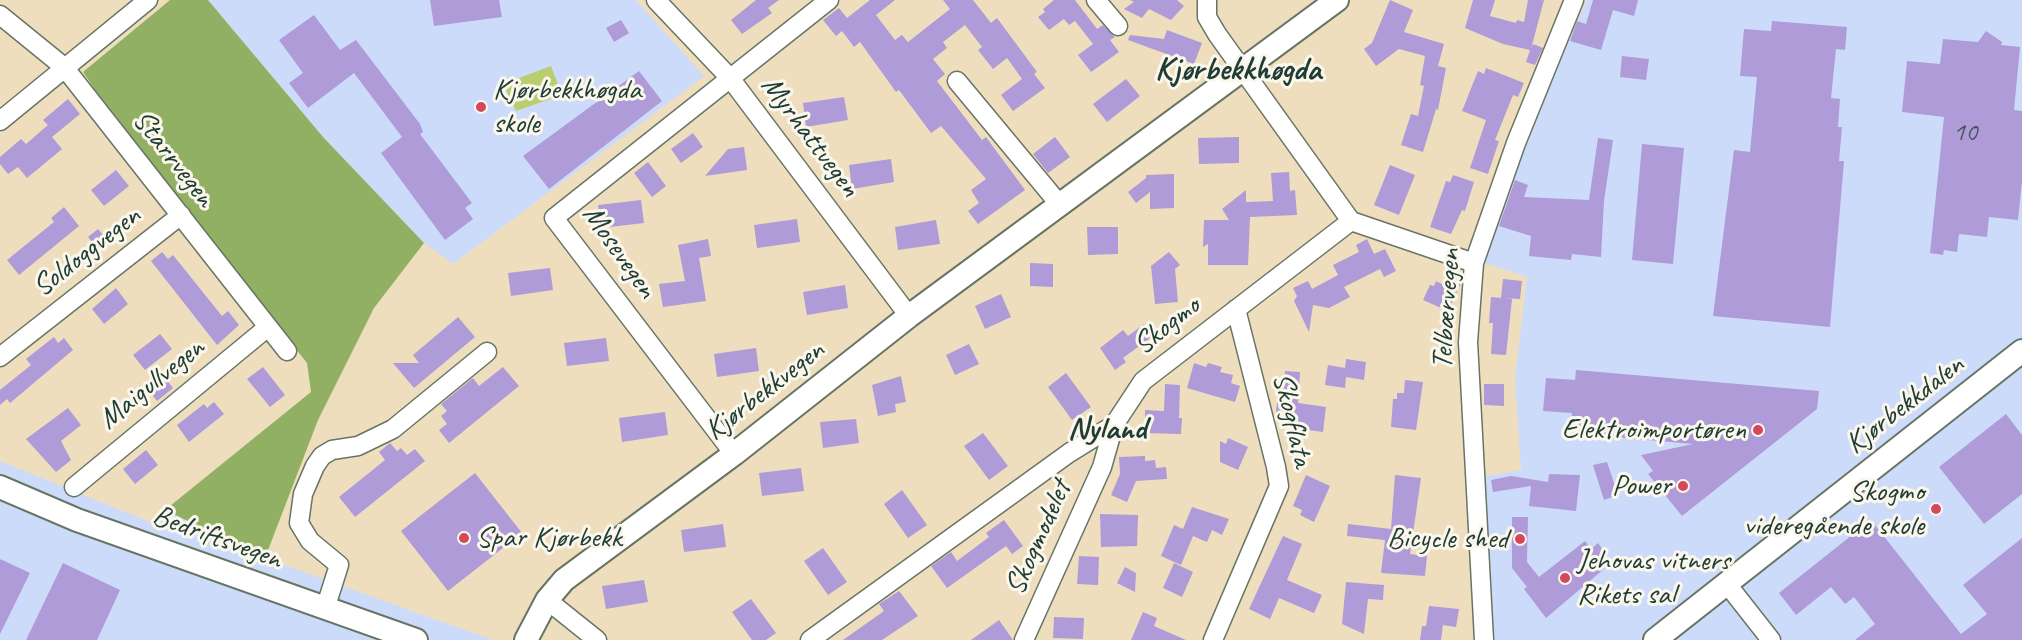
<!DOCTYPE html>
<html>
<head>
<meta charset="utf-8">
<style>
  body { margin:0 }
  canvas { display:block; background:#eedebd }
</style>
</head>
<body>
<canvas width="2022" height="640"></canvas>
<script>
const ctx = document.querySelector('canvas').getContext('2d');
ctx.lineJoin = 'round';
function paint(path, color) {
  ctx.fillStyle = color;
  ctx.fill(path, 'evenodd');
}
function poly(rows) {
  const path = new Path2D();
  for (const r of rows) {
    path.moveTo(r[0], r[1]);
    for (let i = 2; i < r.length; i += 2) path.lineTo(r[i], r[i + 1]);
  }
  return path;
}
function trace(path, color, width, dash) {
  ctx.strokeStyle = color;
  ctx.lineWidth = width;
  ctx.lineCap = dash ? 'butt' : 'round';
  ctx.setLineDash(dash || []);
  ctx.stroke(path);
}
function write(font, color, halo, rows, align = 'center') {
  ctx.font = font + ' Caveat,sans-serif';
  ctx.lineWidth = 6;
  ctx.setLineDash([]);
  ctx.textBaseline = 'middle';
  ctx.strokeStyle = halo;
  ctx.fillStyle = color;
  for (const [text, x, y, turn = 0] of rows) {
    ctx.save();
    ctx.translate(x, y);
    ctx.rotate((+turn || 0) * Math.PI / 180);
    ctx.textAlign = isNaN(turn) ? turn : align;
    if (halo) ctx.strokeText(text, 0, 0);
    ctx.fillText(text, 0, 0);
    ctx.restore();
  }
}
const built = poly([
  [208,0,636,0,704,76,453,264,424,243,323,137],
  [1587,0,2022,0,2022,640,1488,640,1482,477,1521,470,1515,379,1527,277,1485,263,1533,118],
  [0,461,155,524,165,510,265,558,493,640,0,640]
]);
const green = poly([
  [551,66,562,95,516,111,506,90,506,83]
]);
const forest = poly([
  [170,0,208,0,323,137,424,243,374,308,318,420,265,558,165,510,311,392,307,363,117,123,83,72]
]);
const building = poly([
  [430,0,499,0,502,17,434,26],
  [756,0,779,0,768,8,772,13,742,34,731,20],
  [870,0,895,0,876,15,895,40,902,35,908,42,950,9,943,0,973,0,991,23,997,18,1037,72,1034,74,1045,88,1013,111,1001,95,1022,79,1007,58,993,69,978,50,982,47,965,25,943,42,947,48,933,59,945,74,937,81,982,140,986,137,1025,190,978,224,968,211,979,203,971,190,986,179,941,126,931,133,899,90,896,92,860,42,854,47,842,31,836,36,823,20,839,8,847,18],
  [1054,0,1075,0,1097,29,1103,25,1115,37,1110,40,1119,52,1091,72,1078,55,1093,44,1075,21,1069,25,1064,19,1049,30,1038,17,1045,12,1043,9],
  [1130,0,1177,0,1184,6,1171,20,1149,9,1142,18,1124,9,1134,2],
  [1390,0,1413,10,1404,32,1444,44,1438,66,1446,68,1438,110,1436,109,1423,152,1401,145,1411,114,1418,116,1424,86,1420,85,1425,56,1399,49,1376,66,1364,49,1372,43],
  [1473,0,1495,0,1490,16,1516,23,1517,20,1524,22,1528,0,1544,0,1531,49,1533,44,1543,48,1535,65,1526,62,1530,50,1503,44,1465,28],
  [1593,0,1638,0,1634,16,1613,10,1601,50,1570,41,1577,21,1586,24],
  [314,15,340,50,356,40,420,124,423,132,420,134,472,203,465,208,473,219,445,240,381,153,402,137,354,73,308,108,289,83,303,73,279,40],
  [621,20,629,33,614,42,606,28],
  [1772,21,1847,27,1845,50,1836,49,1831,98,1840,99,1838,127,1842,127,1839,161,1844,161,1830,327,1713,316,1734,150,1750,152,1757,77,1740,76,1744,29,1771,31],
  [1167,30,1202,43,1194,64,1128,40,1130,35,1164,39],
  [1986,31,2002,42,2001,45,2020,47,2014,110,2022,111,2022,181,2018,220,1989,217,1987,237,1959,234,1957,252,1944,250,1943,255,1930,253,1944,117,1902,112,1907,61,1940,64,1943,39,1978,42],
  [1622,56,1649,59,1646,80,1620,77],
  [1486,68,1524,83,1518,97,1513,95,1495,140,1499,141,1488,174,1470,168,1486,120,1462,111,1478,71,1484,74],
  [639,71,662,101,549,189,523,156],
  [1126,79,1140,96,1107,122,1093,104],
  [844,97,848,120,806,127,803,103],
  [68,99,80,114,52,137,62,149,27,178,18,167,8,174,0,164,0,157,21,139,26,144,48,125,43,120],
  [693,133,703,147,681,163,671,149],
  [1055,137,1070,157,1048,173,1033,154],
  [1239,137,1239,163,1199,164,1198,138],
  [1598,138,1613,140,1604,201,1601,257,1572,254,1571,260,1529,256,1531,236,1499,226,1515,180,1528,185,1524,197,1589,200],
  [1642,144,1684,148,1673,264,1632,260],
  [744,147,747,170,705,176,728,149],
  [891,159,894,182,852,189,849,165],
  [648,162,666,186,652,197,634,173],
  [1390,165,1415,175,1399,215,1374,205],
  [116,170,129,186,104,206,91,190],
  [1289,172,1290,191,1295,190,1297,215,1250,217,1248,265,1208,265,1208,244,1203,247,1204,220,1229,220,1222,209,1246,190,1246,202,1273,201,1271,173],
  [1174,174,1174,208,1150,209,1150,192,1136,203,1128,192,1146,178,1146,175],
  [1453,175,1474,182,1465,211,1462,210,1451,234,1430,227,1446,181,1450,182],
  [641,200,644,223,601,228,598,205],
  [64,207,79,226,19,275,7,260,54,222,51,218],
  [797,219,800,242,757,248,754,225],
  [936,220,940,244,898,250,895,227],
  [1087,227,1118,227,1118,254,1088,255],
  [98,229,109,242,99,250,88,237],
  [708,239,711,256,699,258,706,301,663,307,659,284,685,281,678,245],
  [1367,239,1374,254,1385,249,1396,271,1384,277,1380,269,1344,287,1350,297,1329,308,1313,305,1309,332,1294,301,1297,296,1293,288,1308,281,1312,289,1338,275,1333,265,1359,252,1356,245],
  [162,252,168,259,173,255,222,316,228,311,239,325,217,345,151,261],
  [1169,252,1180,265,1175,269,1178,302,1155,304,1151,266],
  [1030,263,1053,264,1053,287,1030,286],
  [550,268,553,290,511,296,508,273],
  [1446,276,1461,283,1448,311,1423,300,1430,285,1434,286,1436,281,1442,284],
  [1503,279,1522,281,1520,299,1501,298],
  [845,285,848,308,807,315,803,292],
  [116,288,128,304,104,324,92,309],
  [1001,294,1011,317,985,329,975,306],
  [1491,297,1512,299,1506,355,1491,354,1493,323,1489,323],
  [458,317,475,337,414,388,393,363,419,363,413,355],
  [1144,324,1153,336,1123,358,1126,362,1115,370,1100,348,1123,330,1128,336],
  [160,334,172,349,145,370,133,355],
  [54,337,58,343,64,338,73,350,10,403,7,399,0,405,0,390,31,365,26,359],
  [606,338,609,361,567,366,564,343],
  [969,344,979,364,955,375,946,355],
  [756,348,759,371,717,377,714,354],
  [1346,359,1366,362,1364,380,1346,377,1345,388,1325,385,1328,365,1345,368],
  [1194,363,1206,367,1208,363,1222,367,1220,372,1233,375,1231,383,1240,386,1235,402,1187,388],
  [263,367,285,395,270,407,247,379],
  [503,367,519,386,449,443,439,430,447,424,441,416,447,411,441,404,473,378,479,386],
  [1576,370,1819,391,1817,409,1682,516,1648,474,1653,471,1641,455,1693,444,1570,433,1572,413,1543,411,1546,378,1575,380],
  [1285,371,1300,372,1298,403,1326,407,1323,432,1288,427,1290,415,1276,412,1278,395,1283,396],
  [1066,373,1091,407,1072,420,1048,387],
  [163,375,173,388,157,401,147,388],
  [901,376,906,402,895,404,896,412,878,416,872,385],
  [1405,380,1423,382,1416,430,1391,427,1393,399,1397,399,1397,393,1404,393],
  [1165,384,1180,385,1179,418,1182,418,1181,434,1145,433,1145,410,1164,411],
  [1484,384,1504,384,1504,406,1484,405],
  [214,402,224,414,189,442,177,425,204,404,207,408],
  [68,408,81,425,61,441,71,460,56,472,26,439],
  [665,412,668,435,622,442,619,418],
  [2006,414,2022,435,2022,494,1984,524,1939,467],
  [856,419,859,443,823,448,820,422],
  [983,433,1008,466,989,480,964,446],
  [1228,438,1248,447,1238,470,1220,462,1220,441,1226,444],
  [390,443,397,451,401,448,407,455,415,449,425,461,355,517,339,497,385,460,379,452],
  [146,450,158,465,135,484,123,469],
  [1145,456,1145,461,1155,460,1156,468,1166,467,1167,479,1136,481,1127,502,1111,495,1120,474,1119,457],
  [1607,462,1618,495,1604,500,1593,465],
  [801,468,804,491,762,496,759,473],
  [475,473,522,533,448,591,401,531],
  [1549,474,1580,475,1576,511,1529,506,1531,486,1493,492,1491,480,1511,476,1548,482],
  [1306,475,1330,486,1314,522,1300,515,1302,510,1293,506],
  [1395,475,1421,478,1410,554,1427,556,1425,576,1381,573,1385,540,1347,536,1348,524,1391,529],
  [902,490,927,525,908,538,884,504],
  [1192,507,1229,519,1222,535,1212,530,1207,542,1193,536,1181,565,1161,556,1174,525,1183,529],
  [1100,514,1138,515,1137,546,1101,547],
  [1512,517,1528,517,1527,562,1539,577,1585,541,1591,549,1598,543,1607,555,1600,562,1605,568,1546,618,1524,589,1527,587,1512,568],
  [1004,520,1023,546,1012,554,1006,546,947,588,931,566,951,552,957,561,989,537,986,533],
  [1871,520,1961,634,1987,614,1963,585,2022,538,2022,640,1855,640,1875,624,1854,597,1845,604,1831,587,1796,615,1779,593],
  [723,524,726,547,684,552,681,530],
  [1283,536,1302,544,1287,580,1322,595,1314,613,1279,598,1270,619,1249,609],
  [823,548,847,582,828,595,804,561],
  [1079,556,1099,557,1098,585,1077,584],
  [0,559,30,573,0,634],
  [63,563,120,590,97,640,26,640],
  [1174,563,1193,572,1182,597,1163,588],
  [1125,567,1136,573,1135,592,1117,583],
  [644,580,648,602,606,609,602,586],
  [1346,582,1384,585,1383,600,1368,599,1364,634,1342,624],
  [899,591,918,616,882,640,843,640,884,611,879,604],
  [751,599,776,633,766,640,752,640,732,612],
  [1429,606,1459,609,1456,627,1443,625,1441,640,1420,640,1422,626,1426,626],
  [1143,612,1157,618,1154,626,1186,640,1131,640],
  [1054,617,1084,618,1083,639,1053,638],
  [999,620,1013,640,971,640]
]);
const minor = poly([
  [656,0,730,78,909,316],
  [1096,0,1118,26],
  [0,15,64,67,287,351],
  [957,81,1060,205],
  [0,121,148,0],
  [1351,221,1474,263],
  [0,357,181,215],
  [734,454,554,218,829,0],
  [74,487,268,327],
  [1727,584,1771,640],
  [547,600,597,640],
  [325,609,339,565,310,541,299,523,303,494,315,466,322,456,332,450,358,446,393,429,487,352],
  [810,640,1069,453,1114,425,1143,381,1351,221,1217,34,1207,17,1207,0],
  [1024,640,1102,467,1114,425],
  [1213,640,1279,486,1276,467,1236,309],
  [1484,640,1468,342,1474,263,1516,143,1574,0]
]);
const tertiary = poly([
  [0,487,77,520,416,640],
  [526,640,547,600,564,580,734,454,909,316,1337,0],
  [1655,640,2022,351]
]);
const markers = [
  [481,107,6,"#d1495b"],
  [1758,430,6,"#d1495b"],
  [1683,486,6,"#d1495b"],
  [1936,509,6,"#d1495b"],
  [464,538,6,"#d1495b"],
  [1520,539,6,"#d1495b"],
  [1565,578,6,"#d1495b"]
];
const numberNames = [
  ["10",1965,133]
];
const poiNames = [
  ["Kjørbekkhøgda",493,90,"left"],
  ["skole",493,124,"left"],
  ["Elektroimportøren",1746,430],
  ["Power",1671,486],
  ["Skogmo",1924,492],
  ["videregående skole",1924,526],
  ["Spar Kjørbekk",476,538,"left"],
  ["Bicycle shed",1508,539],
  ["Jehovas vitners",1577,561,"left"],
  ["Rikets sal",1577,595,"left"]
];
const streetNames = [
  ["Myrhattvegen",810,137,53],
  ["Starrvegen",173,159,52],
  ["Soldoggvegen",87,252,-38],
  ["Mosevegen",619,252,55],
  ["Telbærvegen",1447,309,-86],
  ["Skogmo",1167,326,-38],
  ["Maigullvegen",152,384,-39],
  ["Kjørbekkvegen",765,391,-38],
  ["Kjørbekkdalen",1905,405,-38],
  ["Skogflata",1292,420,77],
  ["Bedriftsvegen",217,538,20],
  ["Skogmodelet",1039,538,-66]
];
const neighbourhoodNames = [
  ["Nyland",1107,430]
];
const quarterNames = [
  ["Kjørbekkhøgda",1238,70]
];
paint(built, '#cddbfa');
paint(green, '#b9cd71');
paint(forest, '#92b063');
paint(building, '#af9bd7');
trace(minor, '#677564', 21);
trace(tertiary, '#677564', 26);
trace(minor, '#fff', 18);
trace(tertiary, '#fff', 22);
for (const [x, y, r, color] of markers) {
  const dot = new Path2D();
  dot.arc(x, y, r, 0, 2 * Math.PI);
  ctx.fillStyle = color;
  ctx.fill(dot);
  trace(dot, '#fbf7ec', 2);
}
write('27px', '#43545d', null, numberNames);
write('30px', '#1f3d34', '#fbf7ec', poiNames, 'right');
write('30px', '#1f3d34', '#fbf7ec', streetNames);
write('bold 32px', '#1f3d34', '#fbf7ec', neighbourhoodNames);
write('bold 33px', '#1f3d34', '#fbf7ec', quarterNames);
</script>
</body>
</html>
